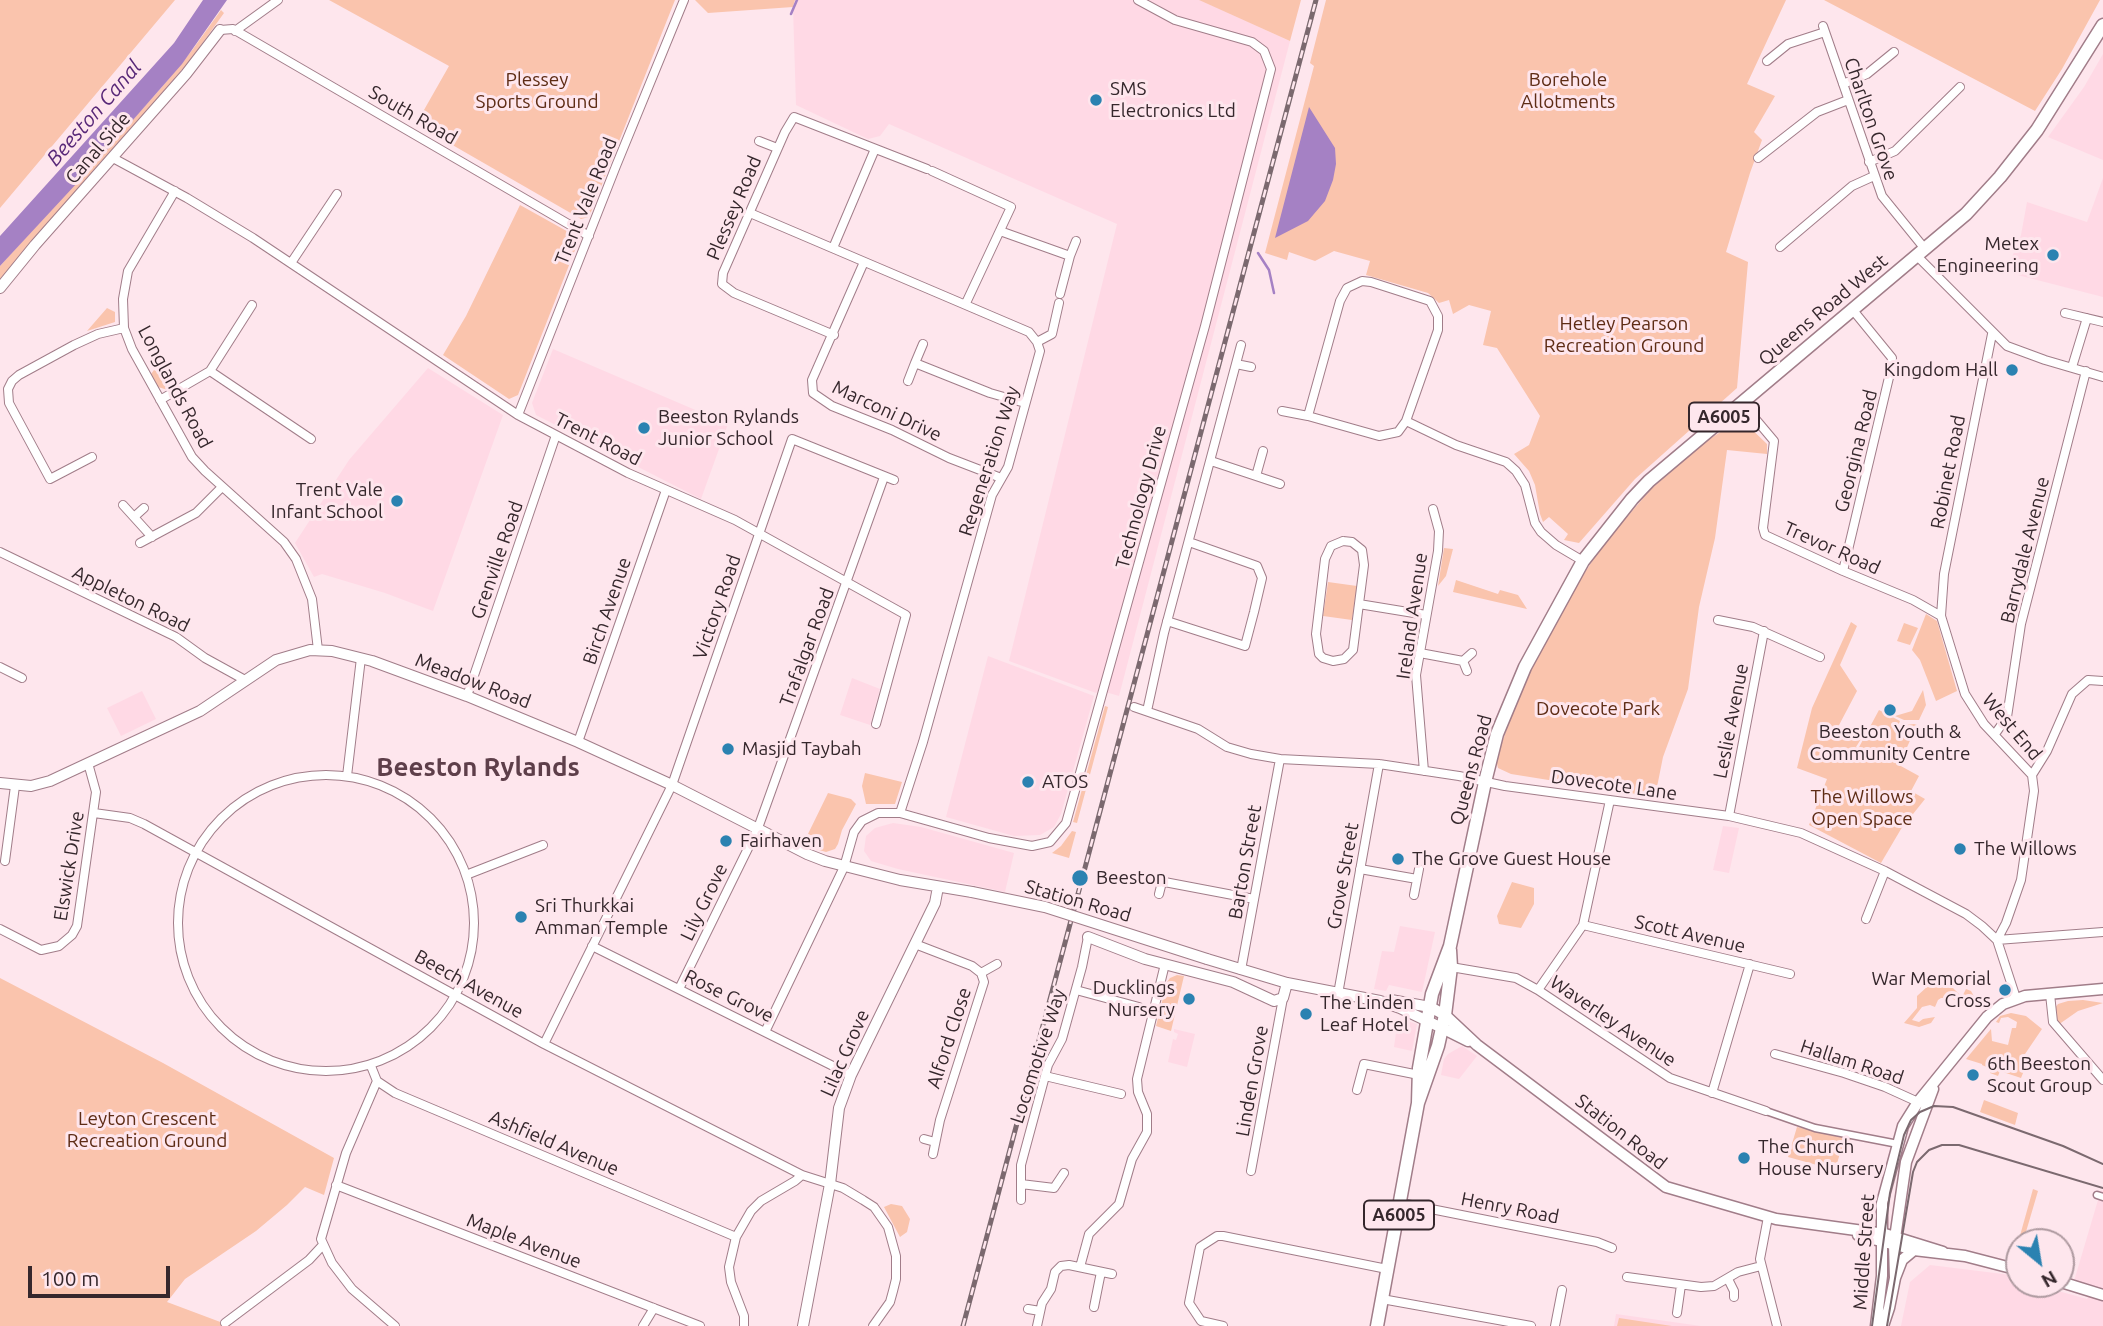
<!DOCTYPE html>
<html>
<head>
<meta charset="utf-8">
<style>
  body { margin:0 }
  #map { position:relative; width:2103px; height:1326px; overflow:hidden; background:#fee6ed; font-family:Ubuntu,sans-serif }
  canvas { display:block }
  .north { position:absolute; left:2005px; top:1228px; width:70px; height:70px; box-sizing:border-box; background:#fee6ed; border:2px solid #ae9aa0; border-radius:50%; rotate:150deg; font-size:19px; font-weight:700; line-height:28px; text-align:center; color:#35272c }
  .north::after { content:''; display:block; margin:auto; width:24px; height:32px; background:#2b82b1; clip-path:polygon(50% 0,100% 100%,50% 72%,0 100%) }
  .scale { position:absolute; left:28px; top:1266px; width:142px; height:32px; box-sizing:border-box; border:4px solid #35272c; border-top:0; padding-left:9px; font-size:21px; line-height:24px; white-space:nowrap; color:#35272c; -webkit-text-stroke:5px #fee6ed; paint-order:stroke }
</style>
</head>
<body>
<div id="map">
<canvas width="2103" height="1326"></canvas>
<div class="north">N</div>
<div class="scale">100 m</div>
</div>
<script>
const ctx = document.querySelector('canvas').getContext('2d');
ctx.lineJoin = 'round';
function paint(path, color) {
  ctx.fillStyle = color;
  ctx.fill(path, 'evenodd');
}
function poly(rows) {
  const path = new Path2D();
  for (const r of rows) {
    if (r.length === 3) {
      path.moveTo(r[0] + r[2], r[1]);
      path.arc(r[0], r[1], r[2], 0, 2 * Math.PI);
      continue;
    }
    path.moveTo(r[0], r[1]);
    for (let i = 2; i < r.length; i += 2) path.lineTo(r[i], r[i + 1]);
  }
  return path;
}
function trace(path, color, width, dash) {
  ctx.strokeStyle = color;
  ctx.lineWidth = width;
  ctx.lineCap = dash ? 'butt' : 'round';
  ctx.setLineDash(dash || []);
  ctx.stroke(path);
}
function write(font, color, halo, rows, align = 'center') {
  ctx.font = font + ' Ubuntu,sans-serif';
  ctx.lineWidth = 6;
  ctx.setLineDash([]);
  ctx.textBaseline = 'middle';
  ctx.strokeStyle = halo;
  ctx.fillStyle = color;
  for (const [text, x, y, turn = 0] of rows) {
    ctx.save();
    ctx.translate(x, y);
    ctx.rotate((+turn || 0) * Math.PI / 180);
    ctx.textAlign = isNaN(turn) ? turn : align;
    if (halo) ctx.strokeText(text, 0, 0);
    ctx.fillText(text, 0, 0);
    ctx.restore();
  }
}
const built = poly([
  [795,0,1200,0,1290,41,1119,696,1099,690,1096,693,1009,661,1117,224,889,124,880,136,868,139,796,105,793,7],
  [2103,54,2103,160,2048,137,2084,87],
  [2103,178,2103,297,2006,272,2021,235,2027,202,2087,222],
  [553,349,728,424,701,499,536,415,532,403],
  [428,368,503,415,433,611,385,593,322,574,314,577,295,543,349,460],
  [988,656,1094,696,1061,814,1054,827,1040,835,1014,836,946,817],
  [852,678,880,689,870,725,840,715],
  [142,691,156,719,121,736,107,708],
  [893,823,921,827,1014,853,1005,892,898,869,871,861,864,851,866,836,875,828],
  [1723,826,1739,828,1729,873,1713,870],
  [1400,926,1435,932,1422,992,1389,985,1386,991,1374,989,1382,951,1394,952],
  [1398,1018,1417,1024,1412,1051,1394,1047],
  [1174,1029,1195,1034,1187,1067,1168,1062,1173,1039,1176,1040,1178,1034,1174,1032],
  [1462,1046,1477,1056,1459,1079,1441,1075,1444,1059,1448,1054],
  [2101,1190,2103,1191,2103,1290,2074,1281],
  [1930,1265,2011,1275,2019,1278,2019,1284,2033,1284,2087,1299,2088,1296,2103,1301,2103,1326,1901,1326,1910,1282],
  [1616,1314,1701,1326,1614,1326]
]);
const green = poly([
  [0,0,175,0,0,208],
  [329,0,675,0,589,217,581,219,416,124,449,66],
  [695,0,795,0,793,7,708,13],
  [1199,0,1301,0,1290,41],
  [1326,0,1786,0,1747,84,1775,96,1754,132,1762,140,1750,173,1726,252,1748,262,1737,388,1635,479,1579,543,1564,540,1568,534,1549,517,1543,522,1540,514,1535,485,1529,471,1514,454,1529,445,1540,416,1497,348,1483,345,1491,311,1469,305,1453,314,1449,300,1439,303,1428,293,1366,275,1370,261,1334,251,1315,261,1289,252,1287,260,1265,253,1314,66,1310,63],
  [1824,0,2100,0,2062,69,2035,111],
  [221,10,224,13,191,59,0,282,0,266,161,88,193,49],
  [520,205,572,234,577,245,518,395,509,399,443,355,466,316],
  [107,308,115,312,115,322,87,331],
  [154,370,176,384,176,386,168,390,158,387,151,374],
  [1741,419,1767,444,1767,454,1727,450,1715,538,1699,607,1688,689,1663,757,1655,797,1511,774,1498,768,1496,760,1518,697,1538,654,1563,606,1602,546,1652,488,1708,440],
  [1444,548,1453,549,1446,576,1438,586],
  [1456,580,1498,594,1500,590,1518,595,1527,609,1453,592],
  [1328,582,1357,586,1352,620,1323,616],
  [1926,614,1937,621,1957,691,1936,701,1920,660,1912,650],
  [1851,622,1857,626,1840,665,1857,691,1838,727,1861,739,1856,747,1858,749,1879,710,1900,721,1898,726,1914,724,1917,725,1899,765,1919,776,1911,791,1925,799,1901,829,1881,863,1809,825,1827,779,1797,768,1812,708],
  [1904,623,1918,628,1910,645,1897,641],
  [1923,690,1926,705,1919,720,1904,720,1895,716,1912,711],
  [1105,706,1108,707,1107,711,1077,823,1073,822],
  [865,773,902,782,895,804,866,804,862,786],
  [828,793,851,799,856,804,842,830,838,844,835,849,826,852,809,847,814,837,808,834],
  [1072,831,1076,832,1069,858,1052,853,1061,846],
  [1512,882,1534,888,1534,904,1521,928,1499,924,1497,916],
  [1177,975,1184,976,1171,1031,1156,1026,1167,982,1170,978],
  [0,978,163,1063,334,1158,324,1195,305,1187,287,1205,256,1231,185,1279,167,1302,231,1326,0,1326],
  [1928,986,1953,988,1962,997,1966,989,1971,991,1976,1000,1969,1008,1965,1008,1952,998,1941,998,1938,1000,1935,1007,1930,1005,1922,1007,1912,1020,1919,1022,1923,1019,1935,1017,1931,1023,1919,1027,1904,1023,1917,1008,1917,996],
  [2083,1000,2103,1003,2078,1011,2058,1025,2054,1018,2054,1009,2058,1004,2068,1001],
  [2011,1013,2026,1016,2042,1029,2025,1054,2029,1058,2021,1078,2000,1071,1998,1076,1990,1073,1991,1069,1982,1065,1982,1064,1966,1059,1991,1029,1992,1041,2008,1045,2012,1028,2016,1028,2017,1022,2008,1017,2001,1018,1999,1023,1996,1022,2000,1016],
  [1984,1100,2018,1113,2015,1125,1980,1112],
  [1797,1127,1851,1138,1848,1151,1841,1150,1835,1170,1788,1157],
  [2033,1189,2038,1191,2023,1242,2019,1242,2019,1251,2016,1250],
  [891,1204,902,1206,910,1219,907,1232,900,1237,884,1207],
  [1619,1318,1672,1326,1617,1326]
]);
const water = poly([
  [203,0,227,0,182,64,90,169,0,266,0,236,174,43],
  [1309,107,1335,148,1336,164,1333,180,1325,201,1308,221,1275,238]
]);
const stream = poly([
  [791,14,797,0],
  [1258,253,1269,270,1274,293]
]);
const pedestrian = poly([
  [1766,1111,1815,1128,1898,1144],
  [2097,1195,2103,1197]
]);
const minor = poly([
  [1823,26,1882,196,1925,249],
  [220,30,233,29,589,236],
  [235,31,278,0],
  [1767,61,1788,44,1825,32],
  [1843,84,1867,74,1894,52],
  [759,141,777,148],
  [113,158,187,198,253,238,518,415,628,473,735,520,906,615,876,724],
  [1758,158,1817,112,1848,100],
  [1869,162,1895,151,1960,87],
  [932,171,1011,207,966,303],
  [175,191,128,271,123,299,124,328,132,349,192,457,205,471,284,542,296,559,312,599,318,650],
  [750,213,1029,332,1037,342,1040,351,1008,467,992,495,923,742,900,813],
  [1000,231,1070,256,1076,241],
  [1780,247,1852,186,1874,176],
  [833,248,875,149],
  [1917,256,2007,346,2045,360,2103,377],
  [864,262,812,380,813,393,832,406,892,430,949,458,1001,478],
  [291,263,337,194],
  [1060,294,1070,256],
  [2065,313,2103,322],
  [1992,334,1944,574,1941,616,1965,694,1984,724,2032,775,2034,791,2021,880,2006,923,1997,940],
  [834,335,734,293,722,284,723,273,785,132,794,117,927,169],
  [1037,342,1052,334,1059,303],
  [923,344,915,363,990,393,1025,403],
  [1236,364,1251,367],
  [2072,367,2087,318],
  [210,371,252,305],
  [908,381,915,363],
  [160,400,210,371,311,439],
  [1742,403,1774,441,1763,528,1765,535,1843,571,1913,600,1941,616],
  [1282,411,1308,416,1379,436,1398,432,1406,421,1438,330,1438,316,1430,301,1371,282,1362,281,1347,288,1340,301,1308,416],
  [518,415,616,166,684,0],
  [1406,421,1456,445,1506,462,1516,471,1525,485,1535,523,1541,532,1556,545,1583,561],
  [92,457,50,479,9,403,8,389,12,381,19,375,74,345,98,334,124,328],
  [1211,461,1280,484],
  [1256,476,1263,451],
  [123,505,152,537],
  [134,517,144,508],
  [1343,541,1352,542,1362,550,1364,565,1353,650,1344,659,1333,661,1323,658,1319,654,1316,634,1325,559,1331,546,1343,541],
  [140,543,196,513,222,487],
  [0,552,176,637,205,658,245,680],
  [1843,571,1891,369,1892,358,1852,309],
  [1359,604,1426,615],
  [1718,620,1753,627,1820,657],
  [1167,621,1245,646,1254,612,1262,578,1257,566,1189,542],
  [1420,653,1463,661],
  [0,667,22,678],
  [1467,671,1463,661,1472,653],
  [467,696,556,435],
  [1134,707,1198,729,1227,747,1251,754,1280,759,1379,764,1459,776,1505,786,1729,816,1801,833,1885,871,1966,914,1982,926,1997,940,2016,998],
  [1147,711,1164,633,1241,345],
  [1995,734,2007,717,2021,624,2086,371],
  [578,742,666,490],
  [1424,771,1416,675,1438,551,1439,531,1433,509],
  [326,923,148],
  [2032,775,2047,751,2072,694,2088,680,2103,681],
  [347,776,361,658],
  [94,813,130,818,144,824,544,1044,802,1175,843,1188,863,1200,874,1207,888,1227,896,1256,896,1279,893,1291,890,1302,873,1326],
  [1729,816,1764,631],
  [5,861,15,786],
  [1360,869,1417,879],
  [466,875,543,845],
  [1154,880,1254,899],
  [1159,894,1162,882],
  [1414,895,1419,869],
  [1866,919,1885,871],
  [1583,925,1790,974],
  [0,929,41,950,59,946,72,935,77,926,96,792,88,763],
  [1997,940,2103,932],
  [915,944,972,966,981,973,984,982,940,1120,933,1154],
  [592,946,851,1075],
  [1451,967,1516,978,1538,990,1670,1078,1766,1111],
  [1241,970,1280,759],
  [981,973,997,964],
  [679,989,758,828,884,477],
  [1076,990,1139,1007],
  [1538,990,1583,925,1610,800],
  [1338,994,1379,764],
  [2050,994,2053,1022,2103,1080],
  [765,1032,844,867,854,832,862,821,878,813,900,813,989,838,1032,846,1050,842,1066,823,1205,326,1271,69,1264,51,1252,42,1175,20,1138,0],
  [544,1044,672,785,792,439,894,480],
  [1775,1054,1844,1073,1885,1087,1918,1102],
  [371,1066,377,1081,395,1093,736,1237],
  [1045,1076,1121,1094],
  [377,1081,346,1153,321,1239,332,1263,352,1289,395,1326],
  [1357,1090,1364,1064,1419,1075],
  [1712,1093,1750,964],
  [924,1139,935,1142],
  [1251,1171,1283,998],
  [1021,1184,1054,1188,1064,1173],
  [336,1185,700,1326],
  [1021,1200,1021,1165,1048,1065,1062,1039,1082,967,1088,937],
  [1401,1203,1597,1242,1612,1248],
  [1768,1217,1760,1259,1777,1326],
  [1080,1267,1089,1234,1119,1204,1132,1159,1147,1132,1147,1114,1138,1092,1137,1079,1165,964],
  [1627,1277,1701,1287,1714,1286,1738,1272,1761,1266],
  [1728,1279,1734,1291,1734,1297],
  [1382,1299,1531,1326],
  [1094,1307,1101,1272],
  [1028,1309,1040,1311],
  [1677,1313,1681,1285],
  [225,1323,309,1260,322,1246],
  [643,1326,654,1308],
  [744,1326,744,1316,731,1282,729,1267,736,1237,751,1211,761,1201,795,1181,802,1175],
  [1037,1326,1042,1303,1051,1289,1055,1272,1061,1266,1069,1265,1112,1274],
  [1223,1326,1201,1321,1189,1303,1200,1247,1217,1236,1223,1236,1387,1269],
  [1555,1326,1562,1290]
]);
const tertiary = poly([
  [0,288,35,245,186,74,220,30],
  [0,783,31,786,50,781,200,711,276,660,310,650,332,651,372,661,467,696,578,742,672,785,807,854,825,861,900,880,972,892],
  [1088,937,1145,959,1233,982,1274,1001,1283,998,1287,983],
  [1207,959,1287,983,1380,1001,1400,1008,1442,1028],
  [1391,1000,1430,1007],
  [803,1326,830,1184,839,1108,851,1075,935,903,938,887]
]);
const secondary = poly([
  [1430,1007,1445,1015,1477,1045,1666,1187,1776,1219,1885,1234,1943,1252],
  [1442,1028,1468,1041],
  [1858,1235,1914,1250,1965,1256,2019,1270],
  [1895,1278,1894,1245,1906,1162,1933,1089],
  [2061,1282,2103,1295],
  [1876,1326,1882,1276,1882,1203,1903,1126,1918,1102,1987,1017,2003,1004,2025,996,2103,989],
  [1883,1326,1889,1308,1895,1278,1902,1260,1914,1250]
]);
const primary = poly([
  [1418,1103,1419,1068,1432,994,1450,946,1485,782,1497,734,1525,667,1583,561,1632,499,1649,481,1966,214,2000,177,2037,130,2103,25],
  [1377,1326,1418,1103,1438,1046,1445,1015,1451,967,1450,950]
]);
const tram = poly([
  [1872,1326,1890,1193,1904,1135,1911,1120,1920,1112,1934,1106,1953,1107,2063,1146,2103,1164],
  [1887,1326,1913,1172,1917,1162,1929,1150,1942,1145,1959,1145,2103,1188]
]);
const rail = poly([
  [963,1326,1316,0]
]);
const tertiaryBridge = poly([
  [972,892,1045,907,1207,959]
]);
const markers = [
  [1096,100,7,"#2b82b1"],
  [2053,255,7,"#2b82b1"],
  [2012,370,7,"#2b82b1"],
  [644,428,7,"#2b82b1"],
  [397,501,7,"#2b82b1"],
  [1890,710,7,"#2b82b1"],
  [728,749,7,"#2b82b1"],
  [1028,782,7,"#2b82b1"],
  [726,841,7,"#2b82b1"],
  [1960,849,7,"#2b82b1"],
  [1398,859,7,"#2b82b1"],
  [1080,878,9,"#2b82b1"],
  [521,917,7,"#2b82b1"],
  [2005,990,7,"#2b82b1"],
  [1189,999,7,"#2b82b1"],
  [1306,1014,7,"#2b82b1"],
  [1973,1075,7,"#2b82b1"],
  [1744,1158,7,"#2b82b1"]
];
const shields = [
  [1724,417,70],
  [1399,1215,70]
];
const shieldNames = [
  ["A6005",1724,417],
  ["A6005",1399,1215]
];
const parkNames = [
  ["Plessey",537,80],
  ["Sports Ground",537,102],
  ["Borehole",1568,80],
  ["Allotments",1568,102],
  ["Hetley Pearson",1624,324],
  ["Recreation Ground",1624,346],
  ["Dovecote Park",1598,709],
  ["The Willows",1862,797],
  ["Open Space",1862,819],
  ["Leyton Crescent",147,1119],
  ["Recreation Ground",147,1141]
];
const poiNames = [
  ["SMS",1110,89],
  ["Electronics Ltd",1110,111],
  ["Metex",2039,244,"right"],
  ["Engineering",2039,266,"right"],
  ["Kingdom Hall",1998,370,"right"],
  ["Beeston Rylands",658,417],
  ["Junior School",658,439],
  ["Trent Vale",383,490,"right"],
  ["Infant School",383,512,"right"],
  ["Beeston Youth &",1890,732,"center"],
  ["Community Centre",1890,754,"center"],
  ["Masjid Taybah",742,749],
  ["ATOS",1042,782],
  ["Fairhaven",740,841],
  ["The Willows",1974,849],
  ["The Grove Guest House",1412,859],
  ["Beeston",1096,878],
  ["Sri Thurkkai",535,906],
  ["Amman Temple",535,928],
  ["War Memorial",1991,979,"right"],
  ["Cross",1991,1001,"right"],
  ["Ducklings",1175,988,"right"],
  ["Nursery",1175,1010,"right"],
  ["The Linden",1320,1003],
  ["Leaf Hotel",1320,1025],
  ["6th Beeston",1987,1064],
  ["Scout Group",1987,1086],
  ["The Church",1758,1147],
  ["House Nursery",1758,1169]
];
const streetNames = [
  ["South Road",413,115,30],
  ["Charlton Grove",1871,119,71],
  ["Canal Side",98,148,-49],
  ["Trent Vale Road",586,201,-68],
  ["Plessey Road",734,208,-67],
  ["Queens Road West",1823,310,-40],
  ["Longlands Road",175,387,62],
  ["Marconi Drive",887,411,25],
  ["Trent Road",598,439,27],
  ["Georgina Road",1856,451,-76],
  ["Regeneration Way",989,461,-72],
  ["Robinet Road",1948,472,-79],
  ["Technology Drive",1141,497,-75],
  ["Trevor Road",1832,548,24],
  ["Barrydale Avenue",2025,550,-76],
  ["Grenville Road",497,560,-71],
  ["Appleton Road",131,599,26],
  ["Victory Road",717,607,-71],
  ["Birch Avenue",607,611,-71],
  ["Ireland Avenue",1412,616,-82],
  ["Trafalgar Road",807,647,-70],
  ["Meadow Road",473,681,21],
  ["Leslie Avenue",1731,721,-79],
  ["West End",2012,727,50],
  ["Queens Road",1471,770,-75],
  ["Dovecote Lane",1614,785,8],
  ["Barton Street",1245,862,-80],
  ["Elswick Drive",69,866,-81],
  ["Grove Street",1343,876,-80],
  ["Station Road",1078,901,16],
  ["Lily Grove",704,902,-64],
  ["Scott Avenue",1690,934,13],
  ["Beech Avenue",469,984,29],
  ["Rose Grove",729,996,26],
  ["Waverley Avenue",1613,1021,34],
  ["Alford Close",949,1038,-72],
  ["Lilac Grove",845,1053,-66],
  ["Locomotive Way",1038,1056,-72],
  ["Hallam Road",1852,1062,18],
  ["Linden Grove",1252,1081,-80],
  ["Station Road",1621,1132,38],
  ["Ashfield Avenue",554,1143,23],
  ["Henry Road",1510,1208,11],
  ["Maple Avenue",524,1241,21],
  ["Middle Street",1864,1252,-86]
];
const waterNames = [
  ["Beeston Canal",94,113,-49]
];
const districtNames = [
  ["Beeston Rylands",478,767]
];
paint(built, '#ffd9e5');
paint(green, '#fac4ad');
paint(water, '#a581c4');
trace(stream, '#a581c4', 2.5);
trace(pedestrian, '#a17d89', 9);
trace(minor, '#a17d89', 10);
trace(tertiary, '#a17d89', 12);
trace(secondary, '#a17d89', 13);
trace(primary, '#a17d89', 15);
trace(pedestrian, '#fff', 6);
trace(minor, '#fff', 8);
trace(tertiary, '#fff', 10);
trace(secondary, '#fff', 10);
trace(primary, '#fff', 12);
trace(tram, '#7b696f', 2);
trace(rail, '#7b696f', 5);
trace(rail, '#fee6ed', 2.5, [8]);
trace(tertiaryBridge, '#a17d89', 12, []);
trace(tertiaryBridge, '#fff', 10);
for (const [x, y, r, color] of markers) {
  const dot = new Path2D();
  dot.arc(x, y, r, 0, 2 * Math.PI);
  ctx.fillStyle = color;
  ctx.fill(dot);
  trace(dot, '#fee6ed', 2.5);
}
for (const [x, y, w] of shields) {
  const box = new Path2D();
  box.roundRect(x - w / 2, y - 14.5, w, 29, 5);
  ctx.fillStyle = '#fee6ed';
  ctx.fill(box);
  trace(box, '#35272c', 2);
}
write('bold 18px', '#35272c', null, shieldNames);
write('19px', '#5e2c15', '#fee6ed', parkNames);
write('19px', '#35272c', '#fee6ed', poiNames, 'left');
write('19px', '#35272c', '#fee6ed', streetNames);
write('italic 21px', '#582878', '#fee6ed', waterNames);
write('bold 26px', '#5e3f4a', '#fee6ed', districtNames);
</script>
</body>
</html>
